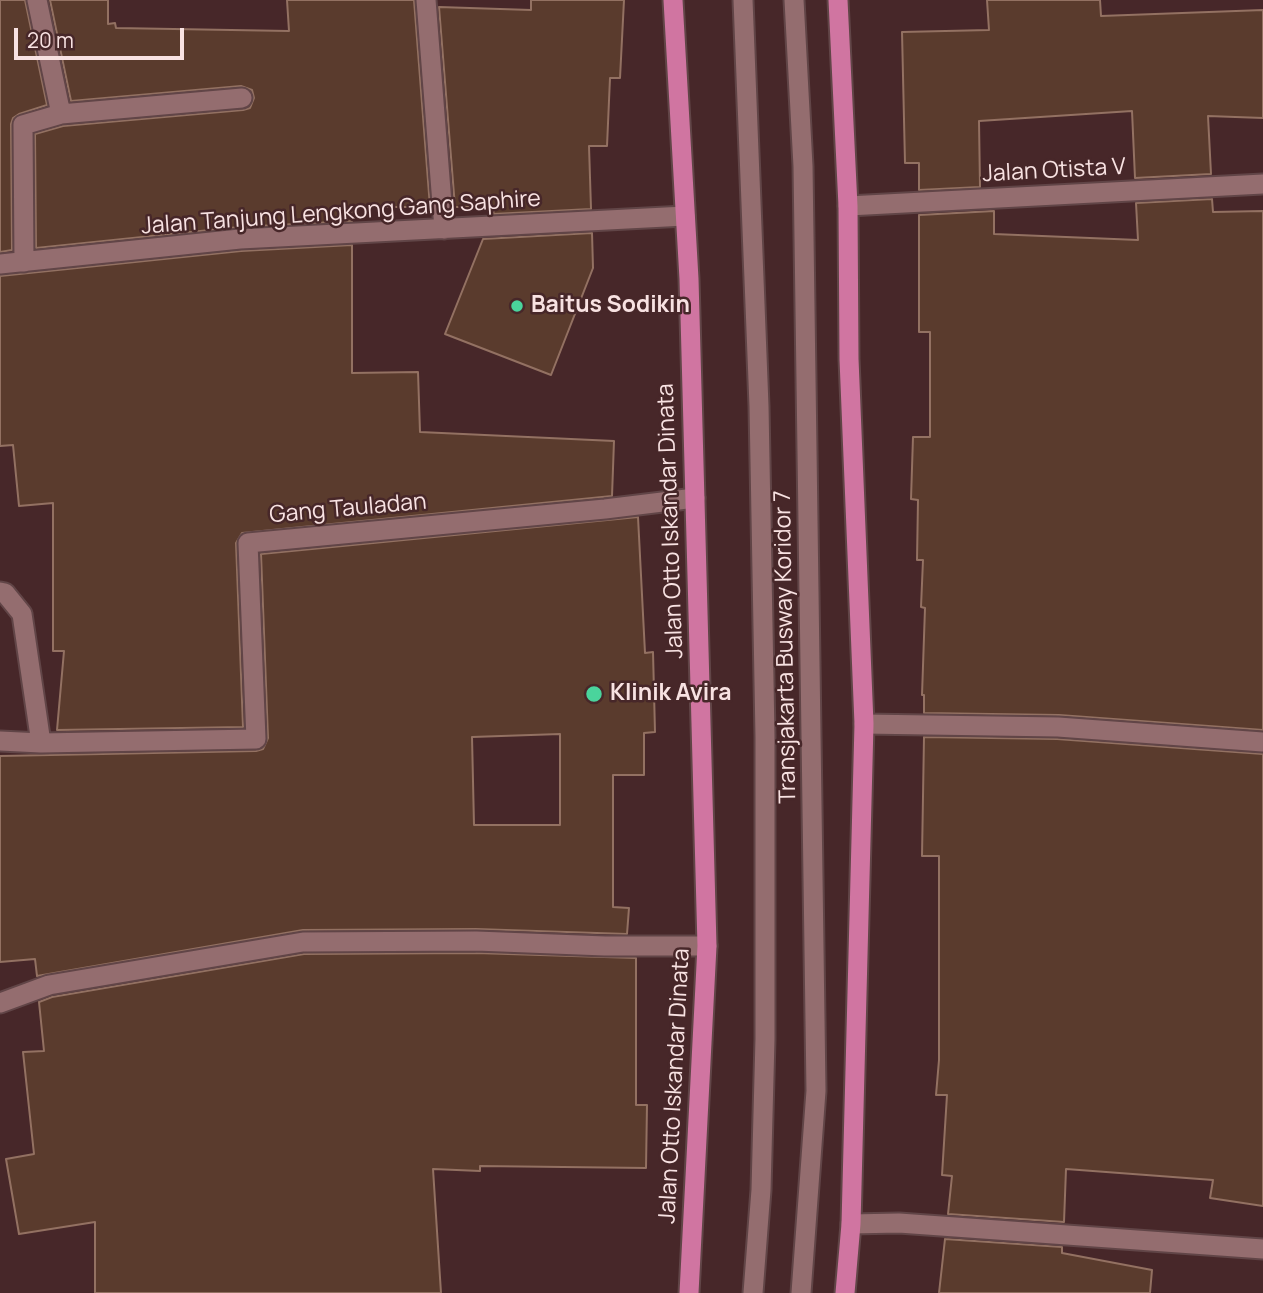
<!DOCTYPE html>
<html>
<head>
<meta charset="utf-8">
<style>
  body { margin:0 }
  #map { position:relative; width:1263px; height:1293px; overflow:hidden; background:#472729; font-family:Manrope,sans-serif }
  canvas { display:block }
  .scale { position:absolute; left:14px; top:28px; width:170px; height:32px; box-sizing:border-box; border:4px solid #f8e2e2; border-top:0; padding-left:9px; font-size:21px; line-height:24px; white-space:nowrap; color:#f8e2e2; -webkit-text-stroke:5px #472729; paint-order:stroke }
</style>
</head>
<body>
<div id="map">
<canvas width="1263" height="1293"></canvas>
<div class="scale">20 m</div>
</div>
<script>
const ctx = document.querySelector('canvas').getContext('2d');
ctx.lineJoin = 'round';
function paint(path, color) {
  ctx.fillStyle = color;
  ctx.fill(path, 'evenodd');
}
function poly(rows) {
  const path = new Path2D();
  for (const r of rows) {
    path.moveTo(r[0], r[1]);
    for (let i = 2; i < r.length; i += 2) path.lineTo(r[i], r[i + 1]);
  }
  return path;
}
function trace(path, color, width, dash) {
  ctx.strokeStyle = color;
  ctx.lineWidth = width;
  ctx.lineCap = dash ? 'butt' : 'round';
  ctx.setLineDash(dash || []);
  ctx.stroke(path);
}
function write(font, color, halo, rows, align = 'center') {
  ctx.font = font + ' Manrope,sans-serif';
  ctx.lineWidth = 5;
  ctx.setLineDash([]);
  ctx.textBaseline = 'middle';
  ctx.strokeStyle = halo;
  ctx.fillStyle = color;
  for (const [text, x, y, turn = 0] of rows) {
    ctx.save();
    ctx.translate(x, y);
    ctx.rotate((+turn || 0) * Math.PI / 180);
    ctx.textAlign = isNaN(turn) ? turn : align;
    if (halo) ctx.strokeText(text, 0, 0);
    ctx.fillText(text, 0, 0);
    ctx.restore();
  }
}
const building = poly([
  [0,0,25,0,47,105,19,114,13,118,11,124,12,250,0,252,0,0],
  [50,0,108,0,108,24,115,23,116,28,289,31,287,0,414,0,430,207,352,207,352,221,239,227,36,248,35,134,63,126,243,110,250,108,254,98,252,90,241,86,71,101,50,0],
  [531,0,624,0,620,78,610,78,607,146,589,146,591,209,493,214,495,207,455,207,439,7,531,10,531,0],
  [987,0,1100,0,1101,16,1263,10,1263,118,1208,116,1211,174,1135,178,1132,111,979,121,980,187,919,190,919,163,905,163,902,32,989,30,987,0],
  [1212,199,1213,212,1263,211,1263,730,1059,715,924,713,924,695,922,695,925,608,921,607,923,560,917,560,918,500,911,499,913,437,930,437,930,332,919,332,919,215,994,211,994,234,1138,240,1136,203,1212,199],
  [592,233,593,268,551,375,445,334,483,239,592,233],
  [352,245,352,373,418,372,420,432,614,441,612,496,242,533,236,543,243,727,57,730,64,651,53,651,53,503,19,506,13,445,0,446,0,276,241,251,352,245],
  [638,517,645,653,653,652,655,732,644,733,644,775,613,775,613,907,629,908,627,934,476,929,303,930,37,976,35,959,0,962,0,756,256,751,263,749,268,738,261,554,638,517],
  [560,734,560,825,474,825,472,737,560,734],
  [924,737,1057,739,1263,754,1263,1206,1210,1198,1213,1180,1066,1169,1064,1222,948,1214,952,1176,942,1175,947,1095,936,1095,939,1060,939,856,922,856,924,737],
  [476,953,636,958,636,1105,647,1105,646,1168,480,1166,480,1171,433,1169,441,1293,95,1293,95,1222,19,1234,6,1159,34,1154,23,1052,44,1051,39,1002,52,997,304,954,476,953],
  [945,1239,1062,1247,1062,1253,1152,1270,1150,1293,939,1293,945,1239]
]);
const service = poly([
  [743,0,759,406,765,736,765,1039,761,1190,753,1293],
  [794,0,803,166,816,1091,801,1293]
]);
const minor = poly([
  [426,0,444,229],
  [61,114,242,98],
  [848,206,1263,184],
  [24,262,23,125,61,114,37,0],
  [0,264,240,239,685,216],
  [0,592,5,593,22,614,41,743],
  [864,724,1058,727,1263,742],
  [0,741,41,743,256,739,248,543,605,509,695,498],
  [0,1003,49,985,303,942,476,941,605,946,707,946],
  [851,1224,899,1223,1263,1249]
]);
const primary = poly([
  [673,0,689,279,707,946,689,1293],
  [838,0,848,206,849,359,864,724,851,1224,845,1293]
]);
const markers = [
  [517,306,7,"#4ad49c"],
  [594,694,9,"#4ad49c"]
];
const streetNames = [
  ["Jalan Otista V",1054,171,-3],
  ["Jalan Tanjung Lengkong Gang Saphire",341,213,-4],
  ["Gang Tauladan",348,509,-5],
  ["Jalan Otto Iskandar Dinata",671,521,-92],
  ["Transjakarta Busway Koridor 7",786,647,-91],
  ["Jalan Otto Iskandar Dinata",675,1086,-87]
];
const poiNames = [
  ["Baitus Sodikin",531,306],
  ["Klinik Avira",610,694]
];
paint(building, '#5a3b2d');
trace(building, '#937162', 2);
trace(service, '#614547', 23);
trace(minor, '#614547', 23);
trace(primary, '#614547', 23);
trace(service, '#946d6f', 19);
trace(minor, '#946d6f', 19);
trace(primary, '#d075a1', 19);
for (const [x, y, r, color] of markers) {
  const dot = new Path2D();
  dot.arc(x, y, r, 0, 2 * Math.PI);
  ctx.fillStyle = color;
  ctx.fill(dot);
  trace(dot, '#472729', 2.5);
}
write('23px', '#f8e2e2', '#472729', streetNames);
write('bold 23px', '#f8e2e2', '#472729', poiNames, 'left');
</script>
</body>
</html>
